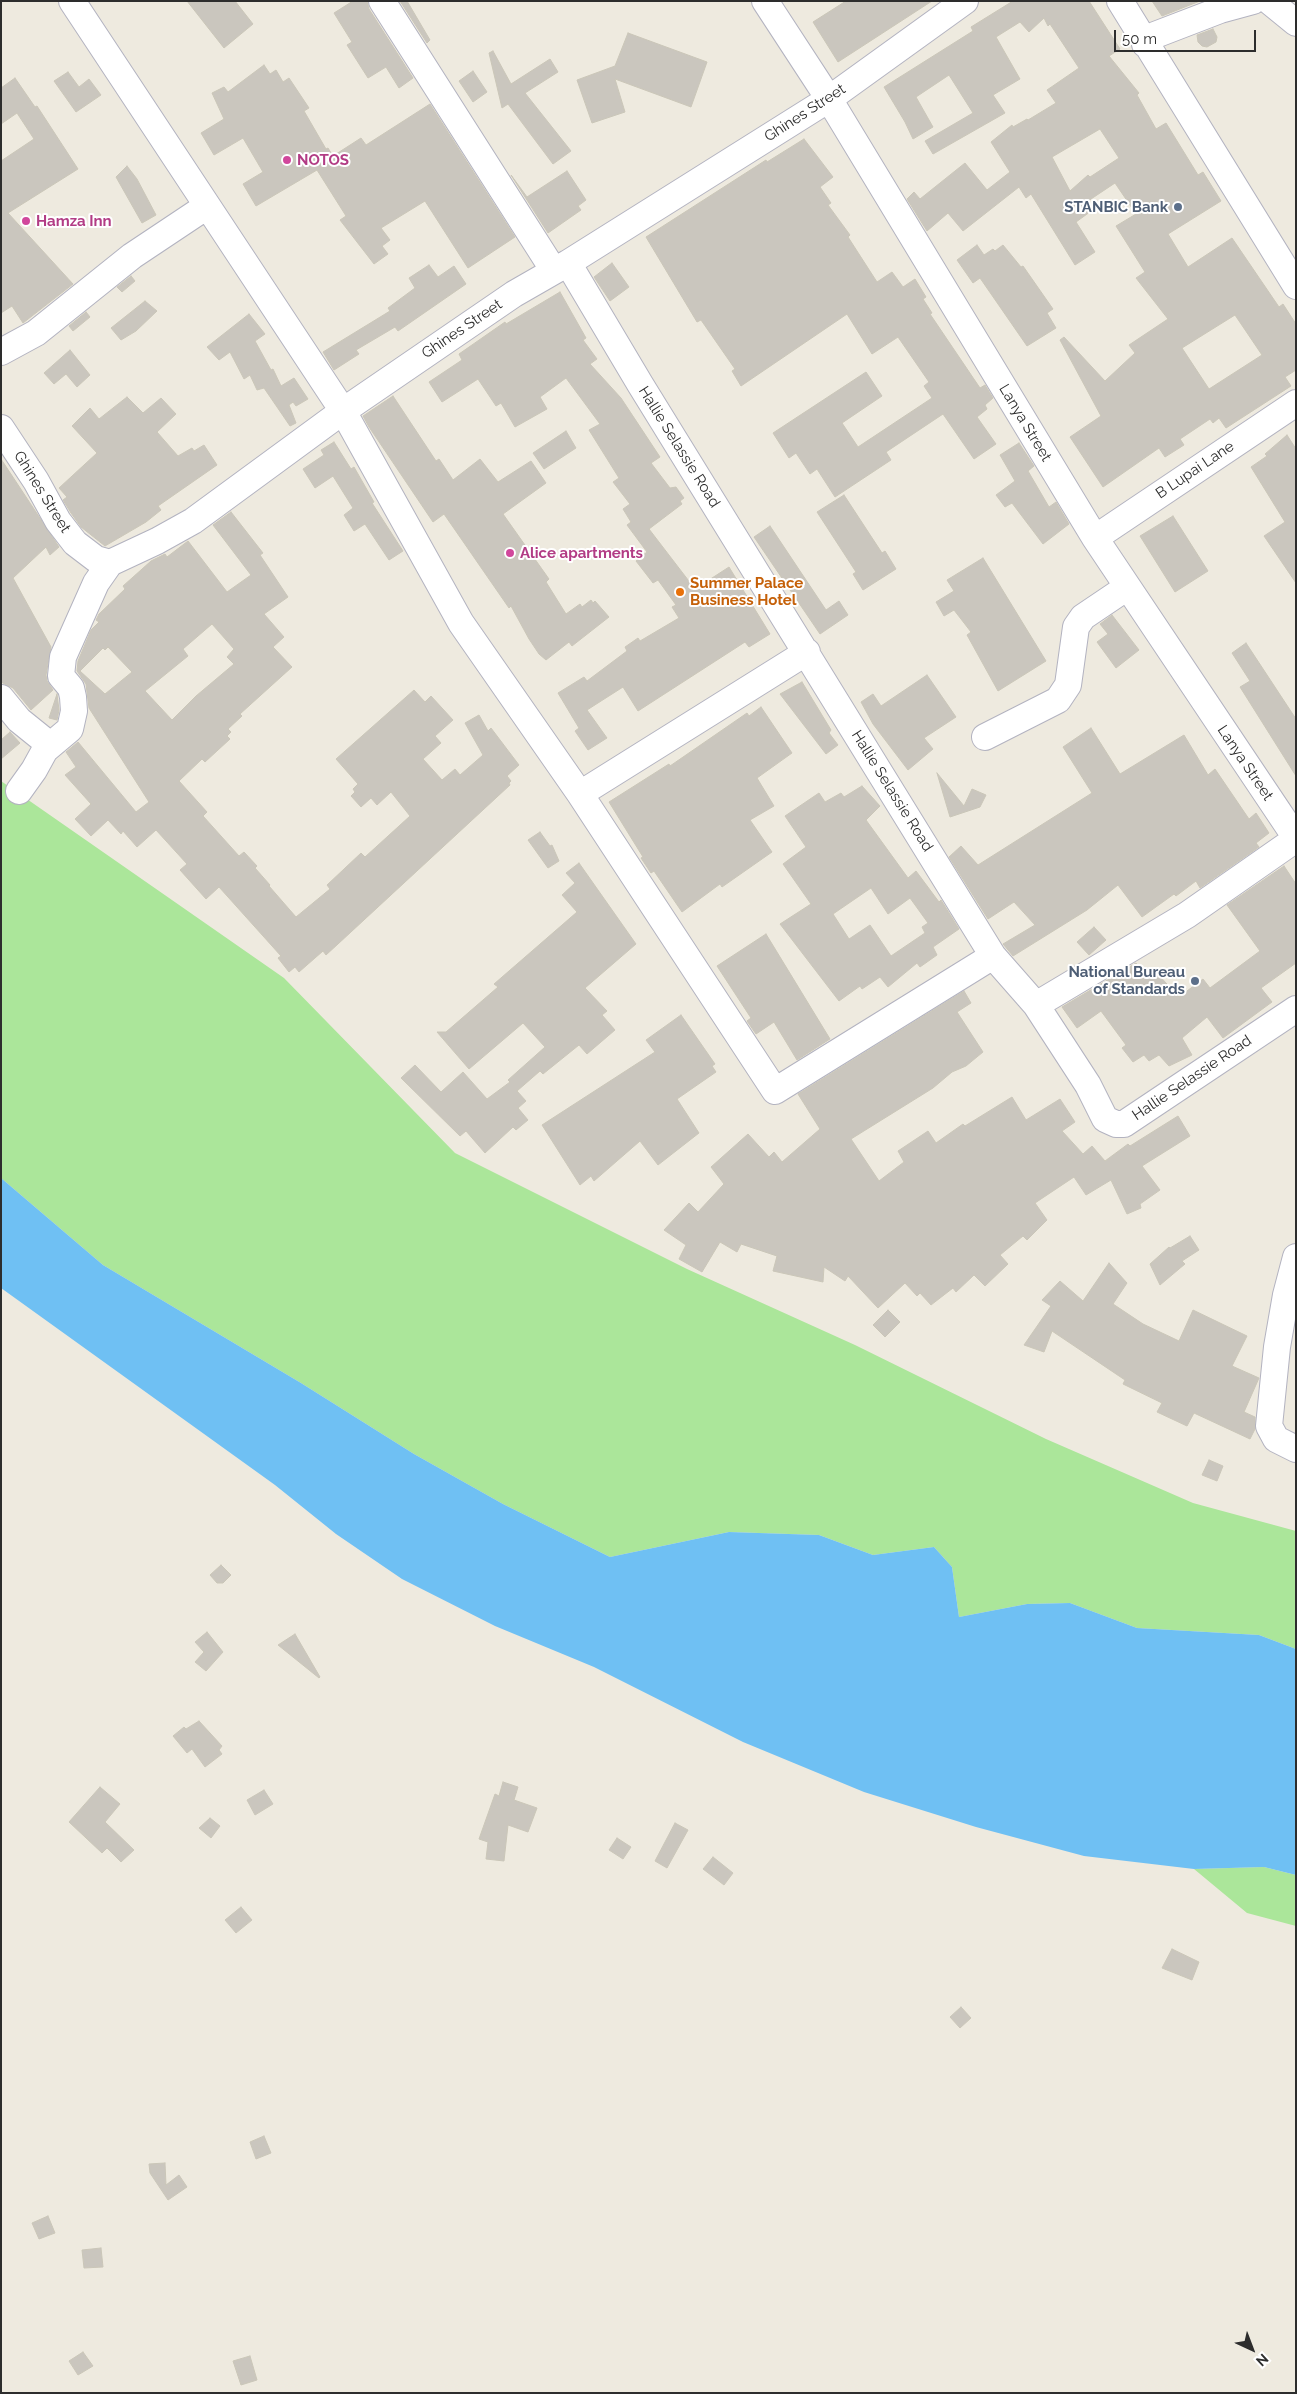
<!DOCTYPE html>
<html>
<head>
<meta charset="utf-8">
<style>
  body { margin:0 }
  #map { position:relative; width:1297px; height:2394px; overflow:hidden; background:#eeeadf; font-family:Raleway,sans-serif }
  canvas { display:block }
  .frame { position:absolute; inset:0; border:2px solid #2d2d2d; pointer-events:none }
  .north { position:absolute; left:1227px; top:2324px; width:50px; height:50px; -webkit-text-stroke:4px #fff; paint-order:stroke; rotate:137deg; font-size:14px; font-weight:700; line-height:20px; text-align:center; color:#2d2d2d }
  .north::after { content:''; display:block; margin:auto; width:18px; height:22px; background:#2d2d2d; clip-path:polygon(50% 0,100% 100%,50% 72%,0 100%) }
  .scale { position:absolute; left:1114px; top:30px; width:142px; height:22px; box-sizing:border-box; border:2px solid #2d2d2d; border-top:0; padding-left:6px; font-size:15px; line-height:18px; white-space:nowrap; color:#2d2d2d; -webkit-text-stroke:4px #fff; paint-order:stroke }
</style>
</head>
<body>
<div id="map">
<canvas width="1297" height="2394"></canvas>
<div class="frame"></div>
<div class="north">N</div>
<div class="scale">50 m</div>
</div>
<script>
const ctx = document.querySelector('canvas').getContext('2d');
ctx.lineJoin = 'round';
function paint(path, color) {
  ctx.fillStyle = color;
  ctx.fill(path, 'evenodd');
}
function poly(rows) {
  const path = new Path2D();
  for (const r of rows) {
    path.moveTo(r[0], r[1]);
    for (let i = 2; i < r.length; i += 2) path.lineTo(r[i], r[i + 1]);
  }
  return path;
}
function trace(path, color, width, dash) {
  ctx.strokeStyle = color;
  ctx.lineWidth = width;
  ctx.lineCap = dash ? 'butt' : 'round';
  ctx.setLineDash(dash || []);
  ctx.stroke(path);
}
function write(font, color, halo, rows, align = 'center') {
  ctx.font = font + ' Raleway,sans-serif';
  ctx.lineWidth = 4;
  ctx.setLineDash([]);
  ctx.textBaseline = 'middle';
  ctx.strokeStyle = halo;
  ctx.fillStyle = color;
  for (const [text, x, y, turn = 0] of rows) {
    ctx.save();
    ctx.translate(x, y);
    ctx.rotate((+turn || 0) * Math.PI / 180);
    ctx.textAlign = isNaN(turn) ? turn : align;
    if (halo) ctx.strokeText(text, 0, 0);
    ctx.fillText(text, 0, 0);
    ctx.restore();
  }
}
const green = poly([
  [1,781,284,978,455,1153,687,1269,855,1345,1046,1439,1193,1503,1296,1531,1296,1649,1259,1635,1137,1628,1070,1603,1027,1604,959,1617,952,1567,934,1547,873,1555,819,1535,729,1532,610,1557,503,1504,414,1454,301,1383,103,1265,1,1178],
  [1264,1867,1296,1875,1296,1926,1247,1913,1194,1869]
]);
const water = poly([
  [1,1178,103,1265,301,1383,414,1454,503,1504,610,1557,729,1532,819,1535,873,1555,934,1547,952,1567,959,1617,1027,1604,1070,1603,1137,1628,1259,1635,1296,1649,1296,1875,1264,1867,1194,1869,1084,1856,976,1827,864,1792,743,1742,594,1667,495,1626,402,1579,336,1534,275,1485,1,1288]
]);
const building = poly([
  [187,1,235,1,253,24,224,48,187,1],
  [353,1,367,1,369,9,413,78,399,88,386,67,368,78,347,45,352,42,334,13,353,1],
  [400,1,407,1,430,40,427,43,400,1],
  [846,1,932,1,838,62,813,22,846,1],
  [1013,1,1089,1,1120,49,1109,56,1139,93,1137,95,1156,129,1166,123,1198,175,1203,172,1221,201,1168,234,1188,267,1232,238,1279,307,1283,304,1296,324,1296,370,1285,377,1291,386,1226,428,1219,418,1213,423,1210,419,1180,439,1184,445,1165,457,1159,448,1103,487,1070,437,1101,416,1060,340,1064,337,1105,381,1135,353,1129,345,1168,319,1136,278,1145,272,1116,226,1136,214,1115,183,1088,201,1094,209,1076,222,1095,252,1075,265,1031,194,1026,198,1019,187,963,231,948,213,927,231,907,199,914,192,920,199,965,163,987,190,1010,172,991,142,1012,125,1013,127,1027,119,1028,120,1056,103,1047,90,1079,68,1050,24,1048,26,1044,18,1029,32,1020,22,996,37,1020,79,993,95,1005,113,933,154,925,141,973,113,949,75,916,97,933,127,913,139,905,122,884,87,973,31,971,27,1013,1],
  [1100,129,1119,158,1090,177,1088,175,1070,191,1052,157,1100,129],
  [1235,315,1262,355,1209,389,1182,348,1235,315],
  [1152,1,1200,1,1162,16,1152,1],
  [1213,29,1217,37,1216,42,1207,47,1202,46,1198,42,1197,35,1213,29],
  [628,33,707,62,691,107,615,79,625,112,592,123,577,80,615,66,628,33],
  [493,51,511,84,550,59,558,72,525,93,571,151,553,164,508,104,502,108,489,53,493,51],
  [264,65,270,74,276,70,283,82,289,78,309,108,304,111,326,149,328,148,333,156,361,138,366,145,430,104,515,237,468,268,425,201,381,228,390,240,382,246,388,254,374,264,340,220,346,216,317,170,256,206,243,184,263,172,243,138,214,155,201,133,224,119,212,93,224,87,228,92,264,65],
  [473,71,487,92,473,102,459,81,473,71],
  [68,72,79,87,89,79,101,95,76,112,54,81,68,72],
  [15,78,35,107,37,106,78,169,8,213,73,284,23,323,12,306,1,313,1,161,34,139,17,113,1,124,1,88,15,78],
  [804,139,833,177,820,187,831,203,828,205,850,235,848,237,877,282,892,272,903,287,915,279,926,297,923,299,932,313,930,314,980,388,985,385,993,398,985,405,987,409,977,417,996,444,974,459,943,414,886,452,891,460,835,497,817,469,810,474,796,453,789,458,773,433,866,372,882,396,842,423,858,447,932,398,924,386,929,382,898,337,872,354,847,314,741,386,732,371,735,369,701,320,697,322,646,237,766,160,767,162,804,139],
  [127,166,137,179,156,215,142,223,116,177,127,166],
  [567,171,586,200,578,206,581,210,548,233,511,175,527,197,567,171],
  [977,245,984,255,993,249,995,251,1003,245,1021,267,1023,266,1053,309,1047,313,1056,328,1027,346,980,278,973,283,957,260,977,245],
  [612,263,629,287,610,301,594,277,612,263],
  [429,265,438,277,454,266,466,284,398,331,395,327,356,350,359,354,334,370,323,352,390,311,388,308,415,288,409,278,429,265],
  [131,276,135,281,122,292,117,287,131,276],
  [560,292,586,338,583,340,597,359,590,364,621,398,660,457,651,463,670,488,676,487,684,498,680,501,682,504,649,529,695,589,729,567,770,634,749,647,745,642,638,711,623,687,587,710,607,738,588,750,575,731,579,728,558,693,584,677,587,681,627,651,625,647,638,638,640,641,679,618,672,607,676,605,658,580,653,583,636,561,647,552,627,525,631,522,623,509,630,504,613,482,619,478,589,430,600,424,566,378,540,397,547,409,515,427,501,403,496,406,478,379,442,402,429,382,462,360,459,354,505,322,506,324,560,292],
  [145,301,157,311,136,331,121,340,111,328,145,301],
  [86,312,90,317,73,331,69,326,86,312],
  [249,314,265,334,255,341,271,370,273,369,281,386,294,378,308,399,296,406,293,402,289,405,296,423,290,426,264,388,257,390,250,375,244,379,230,352,219,360,207,347,249,314],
  [70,350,90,375,77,387,66,374,54,384,44,373,70,350],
  [393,396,436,461,439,459,453,480,480,459,498,482,531,461,546,483,503,514,549,579,546,582,566,614,580,604,582,607,591,600,593,603,595,601,609,617,572,646,569,642,546,660,539,654,529,639,511,606,509,608,444,514,433,522,369,427,363,416,393,396],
  [127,397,143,413,161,398,176,414,157,432,178,456,192,448,194,451,204,445,217,465,158,506,161,510,146,522,105,546,81,527,71,513,63,500,67,497,59,488,97,453,72,426,90,408,99,419,127,397],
  [566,431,576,448,544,469,533,453,566,431],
  [1287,435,1296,449,1296,583,1264,536,1285,522,1251,467,1267,456,1265,454,1287,435],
  [334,442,351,469,354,467,374,502,372,503,403,551,389,560,365,524,354,531,344,515,353,508,333,476,315,488,303,469,324,455,321,450,334,442],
  [1019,443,1034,466,1028,471,1049,507,1056,502,1069,524,1043,544,1012,503,1005,507,996,495,1015,481,1000,455,1019,443],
  [1,459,59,547,50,555,46,547,13,578,51,647,46,675,47,681,53,690,31,710,13,688,1,682,1,459],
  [844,495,882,553,885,551,896,569,863,590,853,574,856,572,817,512,844,495],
  [231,512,263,553,260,555,288,597,264,614,284,637,273,647,292,667,240,714,242,716,228,729,231,732,227,736,230,739,205,762,202,759,179,781,207,812,203,816,239,856,244,852,257,866,255,868,270,885,269,886,296,917,330,889,327,885,361,853,365,857,410,816,391,792,377,805,371,798,361,807,351,796,355,792,353,789,358,784,336,759,414,690,425,702,431,696,453,720,435,736,441,743,423,759,442,780,455,769,460,775,483,755,465,723,479,715,488,731,491,728,519,765,507,776,511,781,509,783,510,785,338,944,326,955,323,951,299,972,295,967,289,972,278,958,281,956,219,887,206,899,180,870,187,864,156,830,137,847,123,831,121,834,108,820,91,836,75,819,91,804,65,775,76,767,66,752,78,742,136,812,149,802,89,708,86,684,77,671,78,661,91,630,99,622,96,620,99,614,125,589,123,586,151,561,165,554,167,557,188,541,227,592,251,575,213,525,231,512],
  [212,624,234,649,227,657,234,664,196,696,172,720,145,691,188,656,183,649,212,624],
  [108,647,132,672,105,694,80,671,103,648,105,650,108,647],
  [1173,516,1208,571,1175,592,1140,536,1173,516],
  [770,526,826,610,839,601,848,615,820,634,754,537,770,526],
  [983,558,1046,661,998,691,967,635,971,632,954,610,944,616,936,602,954,591,947,580,983,558],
  [1112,615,1139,650,1116,668,1097,642,1108,634,1100,624,1112,615],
  [1246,643,1296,719,1296,776,1240,687,1250,681,1232,653,1246,643],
  [927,675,956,717,924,738,933,749,908,770,873,724,861,702,873,694,881,706,927,675],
  [802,682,831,730,829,733,838,745,826,754,780,694,802,682],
  [57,694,59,710,57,720,49,718,57,694],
  [761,707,792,753,757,778,774,806,750,820,772,852,722,887,720,884,682,912,654,871,651,873,641,858,643,857,609,802,669,764,670,766,747,713,749,716,761,707],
  [1091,728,1120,774,1184,735,1208,775,1215,769,1249,819,1256,813,1269,833,1256,843,1259,847,1200,888,1196,881,1176,896,1174,894,1142,917,1118,885,1087,910,1013,956,1003,944,1035,925,1014,902,988,919,949,857,961,846,978,865,1092,793,1063,747,1091,728],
  [10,732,20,743,1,759,1,740,10,732],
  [937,773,964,806,972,789,986,795,980,807,950,817,937,773],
  [862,786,880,806,866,820,908,878,916,871,939,902,941,900,959,929,933,947,937,955,920,967,917,963,888,987,880,977,862,989,860,986,839,1001,780,924,811,904,783,864,806,847,785,816,819,793,825,802,841,793,844,797,862,786],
  [871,888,888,914,910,898,928,923,922,927,925,933,891,956,870,925,849,939,833,914,871,888],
  [540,832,550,846,552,845,559,861,548,868,528,840,540,832],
  [579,863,636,944,585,988,607,1011,602,1015,615,1030,587,1054,579,1045,543,1074,540,1071,517,1091,526,1101,518,1108,528,1120,516,1130,513,1127,485,1153,466,1131,460,1136,401,1078,415,1065,441,1092,463,1072,487,1099,510,1082,508,1080,545,1047,523,1023,469,1069,437,1032,446,1032,498,987,494,984,577,912,562,895,575,883,566,873,579,863],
  [1284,866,1296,884,1296,963,1261,988,1272,1002,1223,1038,1207,1017,1182,1038,1192,1055,1169,1066,1159,1055,1149,1061,1144,1055,1133,1062,1122,1048,1126,1045,1101,1011,1077,1028,1062,1007,1136,963,1145,976,1154,970,1179,997,1203,979,1210,988,1260,951,1227,905,1284,866],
  [1094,927,1106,940,1089,955,1077,942,1094,927],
  [766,934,830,1039,797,1060,774,1022,756,1034,747,1021,751,1018,717,966,766,934],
  [964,991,971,1003,957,1012,983,1052,966,1066,952,1072,933,1088,851,1139,879,1181,904,1162,898,1151,928,1131,936,1143,963,1124,965,1126,1012,1097,1026,1120,1060,1099,1075,1122,1062,1131,1083,1154,1092,1146,1105,1161,1128,1144,1130,1146,1178,1116,1190,1136,1142,1166,1160,1190,1140,1204,1141,1208,1127,1214,1111,1180,1086,1195,1074,1177,1035,1203,1047,1220,1027,1240,1023,1236,1000,1255,1008,1264,985,1286,974,1275,956,1292,953,1288,931,1305,920,1293,917,1296,905,1283,878,1308,848,1276,845,1281,824,1267,823,1282,773,1271,777,1256,741,1244,737,1252,720,1242,702,1272,679,1259,686,1245,664,1230,689,1203,698,1212,724,1184,711,1167,748,1134,769,1157,774,1152,782,1162,820,1129,798,1094,964,991],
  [681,1015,715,1064,712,1066,716,1072,677,1099,699,1133,658,1165,640,1141,594,1181,591,1176,580,1185,542,1125,655,1052,646,1040,681,1015],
  [1190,1236,1199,1250,1182,1261,1185,1264,1160,1285,1150,1264,1169,1247,1170,1248,1190,1236],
  [1109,1263,1127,1283,1113,1304,1143,1324,1179,1341,1193,1310,1247,1336,1232,1366,1259,1378,1244,1412,1255,1417,1255,1429,1250,1439,1194,1413,1187,1426,1157,1412,1162,1403,1123,1384,1125,1380,1052,1331,1044,1352,1024,1345,1051,1306,1042,1300,1060,1281,1083,1301,1109,1263],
  [888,1310,900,1322,885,1337,873,1325,888,1310],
  [1209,1460,1223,1466,1217,1481,1202,1475,1209,1460],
  [221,1565,231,1575,223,1583,217,1583,210,1575,221,1565],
  [207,1632,223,1652,206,1671,195,1662,204,1652,195,1642,207,1632],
  [295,1634,320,1677,319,1678,278,1645,295,1634],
  [199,1721,222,1746,219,1750,222,1754,205,1767,192,1749,187,1753,173,1736,184,1727,186,1729,199,1721],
  [503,1782,518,1787,514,1800,537,1808,528,1832,508,1825,504,1861,486,1859,488,1842,479,1839,495,1794,499,1796,503,1782],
  [100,1787,120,1804,105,1822,134,1850,121,1862,107,1848,102,1853,69,1822,100,1787],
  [264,1790,273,1804,255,1815,247,1800,264,1790],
  [210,1818,220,1826,211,1838,199,1828,210,1818],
  [675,1823,688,1830,667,1868,655,1861,675,1823],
  [617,1838,631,1847,623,1859,609,1850,617,1838],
  [713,1857,733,1873,724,1885,703,1869,713,1857],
  [241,1907,252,1920,236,1933,225,1920,241,1907],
  [1172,1949,1199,1962,1192,1980,1162,1968,1172,1949],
  [961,2007,971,2018,960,2028,950,2017,961,2007],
  [264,2136,271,2153,256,2159,250,2142,264,2136],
  [165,2163,166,2185,179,2175,187,2187,168,2200,150,2173,149,2164,165,2163],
  [48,2216,55,2233,39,2239,32,2223,48,2216],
  [101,2248,103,2267,84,2268,82,2250,101,2248],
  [83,2352,93,2366,78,2375,69,2361,83,2352],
  [250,2356,257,2380,241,2385,233,2361,250,2356]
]);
const minor = poly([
  [72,1,343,411,461,623,580,794,775,1091,993,956],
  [382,1,554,271],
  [765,1,829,99,1095,538,1296,838],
  [1120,1,1296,286],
  [1269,1,1296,23],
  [1145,44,1155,35,1220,10,1253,1],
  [568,263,640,384,993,956,1036,1005,1088,1085,1105,1119,1116,1124,1124,1124,1296,1009],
  [1,352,36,333,132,256,207,206],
  [1,428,36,481,58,521,75,543,96,559,110,563,157,541,193,521,343,411,514,294,568,263,829,99,965,1],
  [1095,538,1296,403],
  [1,698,19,720,50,745],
  [985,737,1058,700,1068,685,1076,627,1083,617,1126,588],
  [19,791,34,770,45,750,70,729,74,711,73,697,71,688,61,676,63,657,96,583,110,563],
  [580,794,807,652],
  [1036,1005,1187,915,1296,839],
  [1296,1257,1286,1295,1277,1347,1269,1426,1276,1439,1296,1449]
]);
const markers = [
  [287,160,5,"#d1479c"],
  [1178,207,5,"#5c6f8a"],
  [26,221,5,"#d1479c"],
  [510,553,5,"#d1479c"],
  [680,592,5,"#e8710a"],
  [1195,981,5,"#5c6f8a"]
];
const streetNames = [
  ["Ghines Street",805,113,-33],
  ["Ghines Street",462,329,-34],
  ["Lanya Street",1025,423,59],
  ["Hallie Selassie Road",679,447,58],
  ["B Lupai Lane",1195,470,-34],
  ["Ghines Street",42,492,58],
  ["Lanya Street",1245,763,56],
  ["Hallie Selassie Road",892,791,58],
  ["Hallie Selassie Road",1192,1078,-34]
];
const hotelNames = [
  ["NOTOS",297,160],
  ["Hamza Inn",36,221],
  ["Alice apartments",520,553]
];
const serviceNames = [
  ["STANBIC Bank",1168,207],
  ["National Bureau",1185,972],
  ["of Standards",1185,989]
];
const foodNames = [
  ["Summer Palace",690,583],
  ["Business Hotel",690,600]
];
paint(green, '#abe69a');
paint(water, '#6fc0f3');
paint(building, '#cac6be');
trace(building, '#cac6b8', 1);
trace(minor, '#b3b3c0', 28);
trace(minor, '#fff', 26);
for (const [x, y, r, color] of markers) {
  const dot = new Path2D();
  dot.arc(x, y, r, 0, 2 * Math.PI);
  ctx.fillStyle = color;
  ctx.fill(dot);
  trace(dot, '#fff', 2);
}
write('15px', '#2d2d2d', '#fff', streetNames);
write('bold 15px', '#b23c85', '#fff', hotelNames, 'left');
write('bold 15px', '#4e5e75', '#fff', serviceNames, 'right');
write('bold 15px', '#c56008', '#fff', foodNames, 'left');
</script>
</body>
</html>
